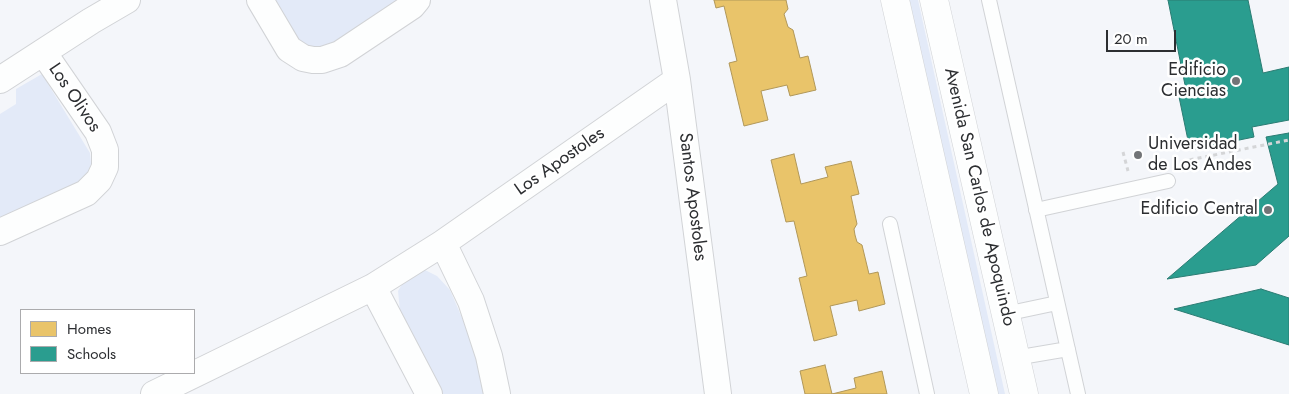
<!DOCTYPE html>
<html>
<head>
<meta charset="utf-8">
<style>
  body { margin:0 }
  #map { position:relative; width:1289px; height:394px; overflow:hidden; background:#f4f6fa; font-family:Jost,sans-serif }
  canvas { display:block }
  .legend { position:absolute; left:20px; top:309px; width:175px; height:65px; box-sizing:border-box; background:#fff; border:1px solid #ababad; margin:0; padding:6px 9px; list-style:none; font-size:15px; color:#2c2e31 }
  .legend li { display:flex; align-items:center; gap:10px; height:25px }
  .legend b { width:25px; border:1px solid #ababad }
  .scale { position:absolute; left:1106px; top:30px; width:70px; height:22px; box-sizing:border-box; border:2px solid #2c2e31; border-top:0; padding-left:6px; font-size:15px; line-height:18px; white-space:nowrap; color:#2c2e31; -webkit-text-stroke:4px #fff; paint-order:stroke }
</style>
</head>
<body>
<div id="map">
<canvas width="1289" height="394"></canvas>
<ul class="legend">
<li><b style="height:14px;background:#e9c46a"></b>Homes</li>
<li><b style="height:14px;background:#2a9d8f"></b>Schools</li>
</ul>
<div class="scale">20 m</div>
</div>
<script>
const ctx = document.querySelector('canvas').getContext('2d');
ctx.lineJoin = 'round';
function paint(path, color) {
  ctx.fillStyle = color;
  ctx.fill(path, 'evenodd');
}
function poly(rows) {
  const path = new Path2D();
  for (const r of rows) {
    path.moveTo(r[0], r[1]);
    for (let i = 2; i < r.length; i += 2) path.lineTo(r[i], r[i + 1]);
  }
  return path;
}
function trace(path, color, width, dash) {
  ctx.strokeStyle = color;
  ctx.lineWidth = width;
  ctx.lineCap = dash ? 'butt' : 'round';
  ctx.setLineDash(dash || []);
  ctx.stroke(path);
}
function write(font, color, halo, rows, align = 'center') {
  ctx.font = font + ' Jost,sans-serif';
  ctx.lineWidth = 5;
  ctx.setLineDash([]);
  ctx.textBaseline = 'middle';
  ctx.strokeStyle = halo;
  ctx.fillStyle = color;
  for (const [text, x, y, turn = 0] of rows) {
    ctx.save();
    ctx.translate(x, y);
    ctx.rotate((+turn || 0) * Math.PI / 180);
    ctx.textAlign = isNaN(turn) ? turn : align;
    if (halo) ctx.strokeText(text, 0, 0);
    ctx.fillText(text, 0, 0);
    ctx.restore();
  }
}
const green = poly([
  [275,0,400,0,340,40,320,48,305,45,301,42,294,35],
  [903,0,918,0,1005,394,991,394],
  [42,74,90,153,91,164,89,171,80,183,0,218,0,114,16,104,16,89],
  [425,270,437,276,450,290,472,341,487,394,442,394,400,311,398,291,404,281]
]);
const homes = poly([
  [714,0,786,0,788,9,784,14,788,27,793,30,800,58,808,56,816,90,790,96,787,85,761,91,768,120,744,126,729,63,737,61,724,6,716,8,714,0],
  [794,154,801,184,828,177,825,167,851,161,859,194,851,196,857,224,854,229,855,235,857,242,862,245,869,274,878,272,885,304,859,311,857,300,830,306,837,335,814,341,799,278,807,276,794,221,786,222,771,160,794,154],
  [825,365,832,394,856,388,854,378,882,371,887,394,805,394,800,371,825,365]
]);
const schools = poly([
  [1168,0,1248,0,1263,73,1289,67,1289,120,1252,127,1254,137,1190,150,1178,92,1186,90,1168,0],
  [1289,133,1289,236,1256,265,1167,279,1278,184,1266,137,1289,133],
  [1261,289,1289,298,1289,345,1174,309,1261,289]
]);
const path = poly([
  [1123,152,1128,171],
  [1174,163,1289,140]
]);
const service = poly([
  [989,0,1078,394],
  [1036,210,1168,181],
  [890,224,927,394],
  [1005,314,1057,303],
  [1015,358,1068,349]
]);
const minor = poly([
  [260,0,289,49,303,58,313,60,322,60,340,54,412,6,417,0],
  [663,0,677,80,718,394],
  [0,80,91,21,127,0],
  [0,232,86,193,99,180,105,167,105,150,98,132,43,52],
  [443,243,471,301,489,356,497,394],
  [373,287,429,394],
  [154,394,373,287,443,243,677,80]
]);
const tertiary = poly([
  [895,0,984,394],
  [934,0,1024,394]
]);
const markers = [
  [1236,81,5,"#727477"],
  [1138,155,5,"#727477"],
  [1268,210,5,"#727477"]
];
const poiNames = [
  ["Edificio",1226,71],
  ["Ciencias",1226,92],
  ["Universidad",1148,145,"left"],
  ["de Los Andes",1148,166,"left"],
  ["Edificio Central",1258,210]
];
const streetNames = [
  ["Los Olivos",74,98,56],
  ["Los Apostoles",560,162,-35],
  ["Santos Apostoles",692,197,83],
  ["Avenida San Carlos de Apoquindo",979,197,77]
];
paint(green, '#e3eaf8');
paint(homes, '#e9c46a');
trace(homes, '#b09759', 1);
paint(schools, '#2a9d8f');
trace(schools, '#2b7c73', 1);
trace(service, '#d1d3d6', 16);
trace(minor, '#d1d3d6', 28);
trace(tertiary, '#d1d3d6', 29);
trace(path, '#d4d5d7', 3, [4, 4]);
trace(service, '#fdfefe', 14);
trace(minor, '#fdfefe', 26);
trace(tertiary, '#fdfefe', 28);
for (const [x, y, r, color] of markers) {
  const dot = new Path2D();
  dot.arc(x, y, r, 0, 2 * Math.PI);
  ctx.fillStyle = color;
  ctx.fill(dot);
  trace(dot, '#fff', 2);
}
write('18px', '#2c2e31', '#fff', poiNames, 'right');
write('18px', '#2c2e31', '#fff', streetNames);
</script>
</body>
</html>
